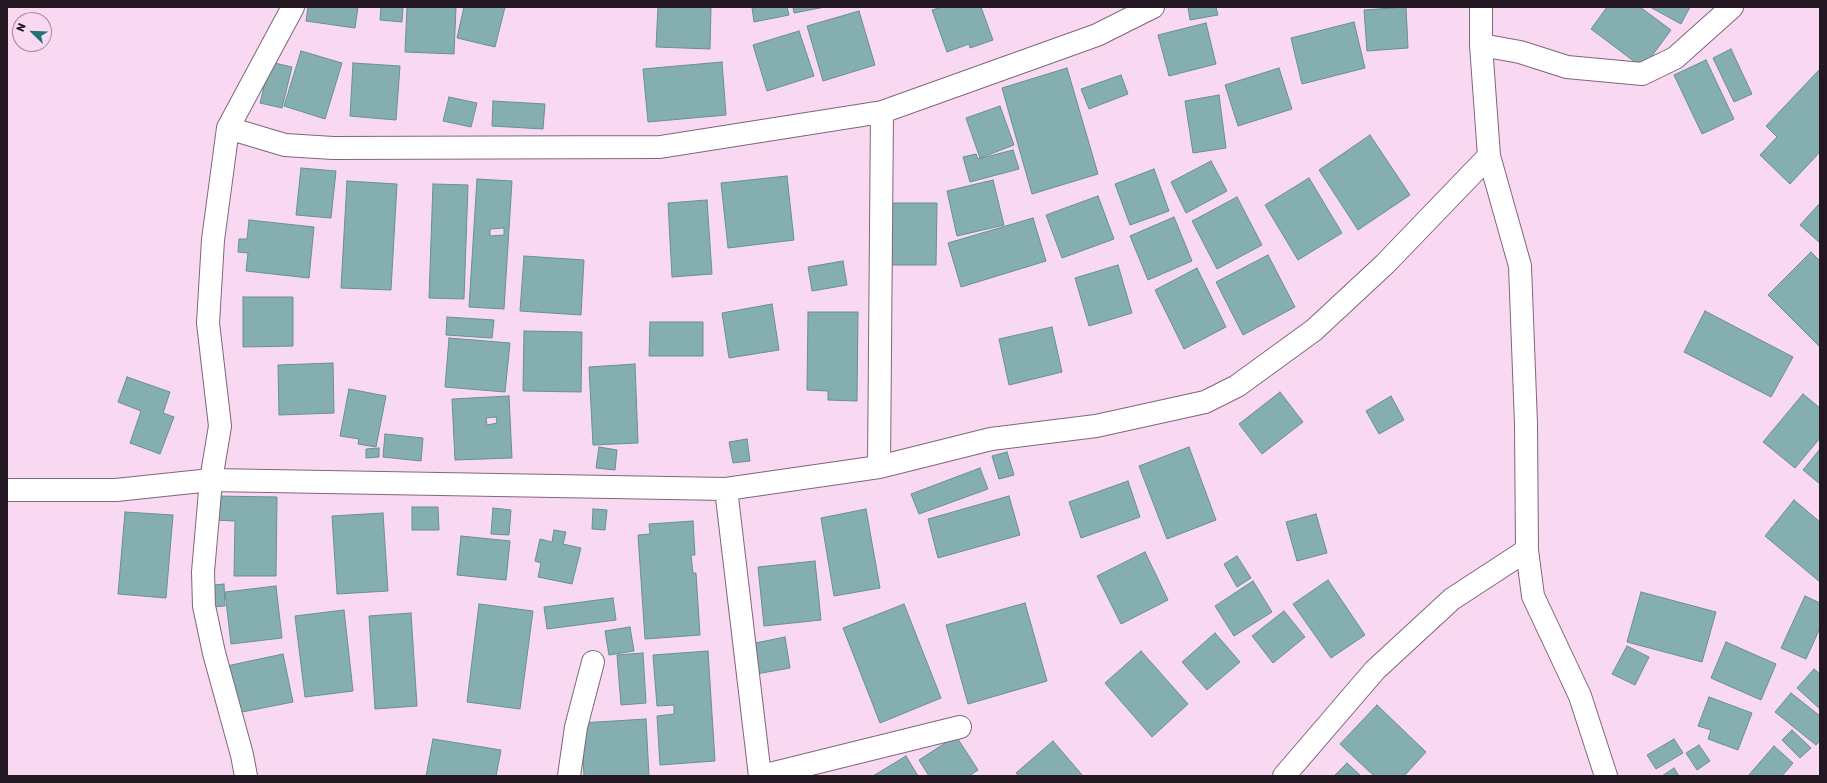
<!DOCTYPE html>
<html>
<head>
<meta charset="utf-8">
<style>
  body { margin:0 }
  #map { position:relative; width:1827px; height:783px; overflow:hidden; background:#f8d9f1; font-family:Rubik,sans-serif }
  canvas { display:block }
  .frame { position:absolute; inset:0; border:8px solid #231821; pointer-events:none }
  .north { position:absolute; left:12px; top:12px; width:40px; height:40px; box-sizing:border-box; background:#f8d9f1; border:1px solid #a38c9e; border-radius:50%; rotate:293deg; font-size:11px; font-weight:700; line-height:16px; text-align:center; color:#231821 }
  .north::after { content:''; display:block; margin:auto; width:14px; height:18px; background:#257074; clip-path:polygon(50% 0,100% 100%,50% 72%,0 100%) }
</style>
</head>
<body>
<div id="map">
<canvas width="1827" height="783"></canvas>
<div class="frame"></div>
<div class="north">N</div>
</div>
<script>
const ctx = document.querySelector('canvas').getContext('2d');
ctx.lineJoin = 'round';
function paint(path, color) {
  ctx.fillStyle = color;
  ctx.fill(path, 'evenodd');
}
function poly(rows) {
  const path = new Path2D();
  for (const r of rows) {
    path.moveTo(r[0], r[1]);
    for (let i = 2; i < r.length; i += 2) path.lineTo(r[i], r[i + 1]);
  }
  return path;
}
function trace(path, color, width, dash) {
  ctx.strokeStyle = color;
  ctx.lineWidth = width;
  ctx.lineCap = dash ? 'butt' : 'round';
  ctx.setLineDash(dash || []);
  ctx.stroke(path);
}
const building = poly([
  [308,7,358,7,355,28,306,21,308,7],
  [381,7,403,7,402,22,380,20,381,7],
  [407,7,456,7,454,54,405,52,407,7],
  [464,7,505,7,495,47,457,38,464,7],
  [658,7,711,7,710,49,656,47,658,7],
  [752,7,787,7,789,15,754,22,752,7],
  [793,7,825,7,794,13,793,7],
  [942,7,981,7,993,40,970,48,969,44,947,52,932,10,942,7],
  [1188,7,1216,7,1218,15,1190,20,1188,7],
  [1406,7,1408,48,1367,51,1364,10,1406,7],
  [1607,7,1640,7,1671,30,1643,68,1591,29,1607,7],
  [1650,7,1690,7,1681,24,1650,7],
  [859,11,875,65,823,81,807,26,859,11],
  [1354,22,1365,68,1302,84,1291,38,1354,22],
  [1206,23,1216,64,1169,76,1158,35,1206,23],
  [799,31,814,76,767,91,753,45,799,31],
  [1731,49,1752,94,1734,102,1713,58,1731,49],
  [301,51,342,63,325,119,284,106,301,51],
  [1706,60,1734,119,1702,134,1674,75,1706,60],
  [270,62,292,67,282,108,260,103,270,62],
  [722,62,726,115,648,122,643,69,722,62],
  [353,63,400,66,396,120,350,116,353,63],
  [1067,68,1098,174,1032,194,1002,88,1067,68],
  [1279,68,1292,109,1238,126,1225,85,1279,68],
  [1820,69,1820,152,1790,184,1760,155,1777,137,1766,126,1820,69],
  [1121,75,1128,94,1089,109,1081,89,1121,75],
  [1219,95,1226,148,1193,153,1185,101,1219,95],
  [449,97,477,103,471,127,443,121,449,97],
  [493,101,545,104,543,129,492,126,493,101],
  [1000,106,1014,145,980,158,966,118,1000,106],
  [1370,135,1410,195,1358,230,1319,170,1370,135],
  [1013,150,1019,169,970,182,963,157,976,154,978,159,1013,150],
  [1211,161,1227,191,1186,213,1171,182,1211,161],
  [301,168,336,171,331,218,296,215,301,168],
  [1154,169,1169,211,1130,225,1115,184,1154,169],
  [787,176,794,240,728,248,721,183,787,176],
  [1309,178,1342,233,1298,260,1265,205,1309,178],
  [477,179,512,181,504,309,469,307,477,179],
  [504,228,504,235,490,236,490,229,504,228],
  [993,180,1004,225,957,236,947,191,993,180],
  [347,181,397,184,391,290,341,288,347,181],
  [433,184,468,185,464,299,429,298,433,184],
  [1098,196,1114,239,1062,258,1046,215,1098,196],
  [1237,197,1262,245,1217,269,1192,221,1237,197],
  [707,200,712,274,672,277,668,203,707,200],
  [887,203,937,203,936,265,887,265,887,203],
  [1820,203,1820,243,1800,225,1820,203],
  [1174,217,1192,261,1148,280,1130,236,1174,217],
  [1033,218,1046,261,961,287,948,243,1033,218],
  [249,220,314,227,309,278,246,271,248,253,238,252,239,239,247,239,249,220],
  [1811,252,1820,261,1820,347,1768,295,1811,252],
  [1268,255,1295,307,1243,335,1216,282,1268,255],
  [524,256,584,260,581,315,520,311,524,256],
  [843,261,847,285,812,291,808,267,843,261],
  [1118,265,1132,313,1089,326,1075,278,1118,265],
  [1197,268,1226,327,1184,349,1155,290,1197,268],
  [243,297,293,297,293,346,243,347,243,297],
  [772,304,779,350,729,358,722,313,772,304],
  [1705,311,1793,357,1771,397,1684,352,1705,311],
  [808,312,858,312,857,401,828,400,828,391,807,390,808,312],
  [447,317,494,320,492,338,446,335,447,317],
  [650,322,703,322,703,356,649,356,650,322],
  [1052,327,1062,372,1009,385,999,339,1052,327],
  [524,331,582,332,581,392,523,391,524,331],
  [449,338,510,343,505,392,445,387,449,338],
  [333,363,334,413,279,415,278,365,333,363],
  [635,364,638,443,593,445,589,367,635,364],
  [127,377,170,392,163,413,174,417,160,454,130,443,141,411,118,402,127,377],
  [349,389,386,396,376,447,358,444,359,439,340,436,349,389],
  [1280,392,1303,422,1262,454,1239,424,1280,392],
  [1803,394,1820,408,1820,438,1795,468,1763,442,1803,394],
  [509,396,512,458,455,460,452,399,509,396],
  [496,417,497,423,487,425,486,418,496,417],
  [1391,396,1404,420,1379,434,1366,411,1391,396],
  [385,434,423,438,421,461,383,457,385,434],
  [747,439,750,461,733,463,729,442,747,439],
  [599,447,617,450,615,470,596,468,599,447],
  [1189,447,1216,520,1167,539,1139,466,1189,447],
  [379,448,379,457,366,458,366,449,379,448],
  [1820,449,1820,484,1803,470,1820,449],
  [1007,452,1014,475,999,479,992,456,1007,452],
  [980,468,988,489,919,514,911,494,980,468],
  [1128,481,1140,517,1081,538,1069,502,1128,481],
  [213,496,277,497,276,576,234,576,235,521,213,520,213,496],
  [1009,496,1020,535,938,558,928,519,1009,496],
  [1794,500,1820,522,1820,582,1765,536,1794,500],
  [412,507,438,507,439,530,412,530,412,507],
  [493,508,511,510,509,535,491,534,493,508],
  [593,509,607,510,605,530,592,529,593,509],
  [866,509,880,588,834,596,821,518,866,509],
  [125,512,173,515,166,598,118,594,125,512],
  [383,513,388,591,337,594,332,516,383,513],
  [1316,514,1327,553,1297,561,1286,522,1316,514],
  [693,521,695,555,691,555,693,573,696,573,700,635,645,639,638,535,650,534,649,524,693,521],
  [554,530,566,532,563,544,581,548,572,584,538,577,541,563,535,561,540,539,552,542,554,530],
  [461,536,510,541,506,580,457,575,461,536],
  [1145,552,1168,600,1121,624,1097,576,1145,552],
  [1237,556,1251,578,1237,587,1224,564,1237,556],
  [815,561,821,620,764,626,758,567,815,561],
  [1328,580,1365,635,1331,658,1293,604,1328,580],
  [1253,581,1272,612,1234,636,1215,606,1253,581],
  [224,584,225,606,207,607,205,586,224,584],
  [276,586,282,638,231,644,225,592,276,586],
  [1641,592,1716,612,1702,662,1627,642,1641,592],
  [1805,596,1820,603,1820,628,1806,659,1781,648,1805,596],
  [613,598,616,620,547,629,544,607,613,598],
  [1025,603,1047,681,968,704,946,625,1025,603],
  [479,604,533,611,520,709,467,702,479,604],
  [904,604,941,698,880,723,843,628,904,604],
  [344,610,353,691,305,697,295,616,344,610],
  [1284,611,1305,637,1273,663,1252,636,1284,611],
  [411,613,417,706,375,709,369,616,411,613],
  [630,627,634,651,609,655,605,631,630,627],
  [1215,633,1240,662,1207,690,1182,662,1215,633],
  [785,637,790,668,756,674,751,644,785,637],
  [1726,642,1776,664,1761,700,1711,678,1726,642],
  [1627,646,1649,657,1635,685,1612,674,1627,646],
  [708,651,715,761,660,765,657,716,674,714,674,705,657,706,653,655,708,651],
  [1141,651,1188,704,1152,737,1105,683,1141,651],
  [643,653,646,703,621,705,617,655,643,653],
  [283,654,293,702,232,714,222,667,283,654],
  [1814,669,1820,674,1820,709,1797,688,1814,669],
  [1791,693,1820,716,1820,741,1816,745,1775,712,1791,693],
  [1709,697,1752,713,1738,750,1708,739,1711,730,1698,726,1709,697],
  [1377,705,1426,752,1404,776,1374,776,1340,744,1377,705],
  [646,719,649,776,584,776,581,723,646,719],
  [1792,730,1811,748,1800,758,1782,740,1792,730],
  [956,736,978,770,969,776,929,776,919,760,956,736],
  [433,739,501,750,496,776,426,776,433,739],
  [1674,739,1683,753,1656,769,1647,755,1674,739],
  [1053,741,1083,776,1019,776,1016,773,1053,741],
  [1699,745,1710,761,1697,770,1686,753,1699,745],
  [1774,746,1793,763,1782,776,1748,776,1774,746],
  [906,756,918,776,873,776,906,756],
  [1347,763,1361,776,1334,776,1347,763],
  [1674,768,1679,776,1662,776,1674,768]
]);
const street = poly([
  [1481,7,1481,45,1489,156,1520,266,1526,424,1527,550,1533,596,1580,696,1606,776],
  [1481,45,1520,52,1567,67,1642,74,1675,58,1732,7],
  [228,128,285,145,333,148,660,147,882,112,1097,35,1153,7],
  [879,467,882,112],
  [726,489,760,776],
  [7,490,116,490,211,480,726,489,879,467,991,439,1096,426,1205,402,1237,386,1314,330,1385,264,1489,156],
  [246,776,242,755,214,653,204,606,203,572,211,480,220,426,208,323,213,240,228,128,293,7],
  [569,776,576,727,593,662],
  [762,776,960,727],
  [1284,776,1375,670,1452,599,1527,550]
]);
paint(building, '#84aeb0');
trace(building, '#679092', 1);
trace(street, '#80667b', 24);
trace(street, '#fff', 22);
</script>
</body>
</html>
